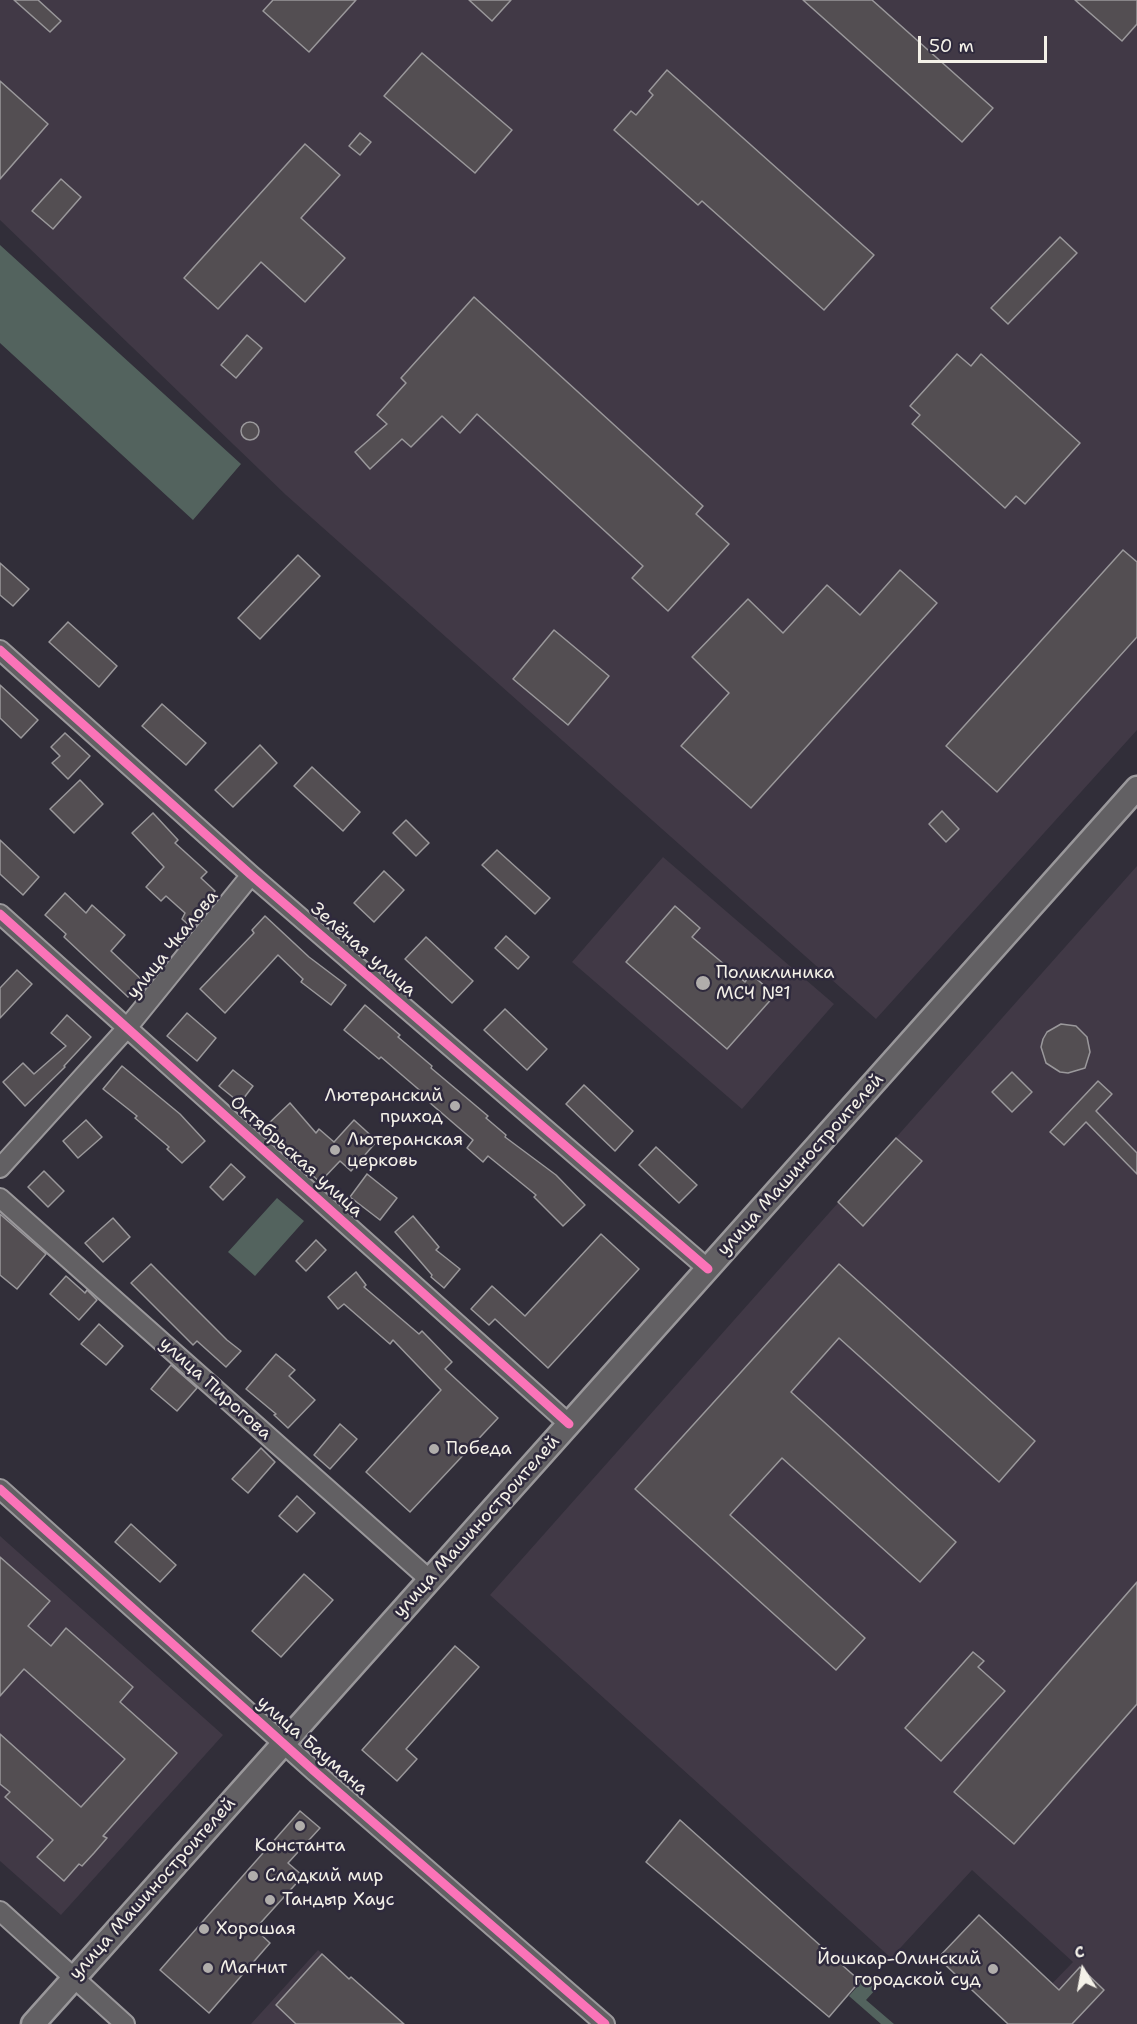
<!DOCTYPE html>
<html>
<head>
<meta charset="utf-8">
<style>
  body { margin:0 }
  #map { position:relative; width:1137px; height:2024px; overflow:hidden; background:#312e39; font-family:"Shantell Sans",sans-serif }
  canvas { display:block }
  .north { position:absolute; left:1053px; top:1940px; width:60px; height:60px; -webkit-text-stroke:4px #2f2a3d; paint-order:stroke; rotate:349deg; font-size:16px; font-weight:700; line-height:24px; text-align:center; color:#f4f1e8 }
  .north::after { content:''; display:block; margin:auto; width:21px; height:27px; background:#f4f1e8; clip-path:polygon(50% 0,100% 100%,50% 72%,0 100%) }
  .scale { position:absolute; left:918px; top:36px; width:129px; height:27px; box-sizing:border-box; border:3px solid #f4f1e8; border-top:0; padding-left:8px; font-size:18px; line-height:21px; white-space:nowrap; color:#f4f1e8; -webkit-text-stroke:4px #2f2a3d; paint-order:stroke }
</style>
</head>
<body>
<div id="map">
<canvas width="1137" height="2024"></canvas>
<div class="north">С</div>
<div class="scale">50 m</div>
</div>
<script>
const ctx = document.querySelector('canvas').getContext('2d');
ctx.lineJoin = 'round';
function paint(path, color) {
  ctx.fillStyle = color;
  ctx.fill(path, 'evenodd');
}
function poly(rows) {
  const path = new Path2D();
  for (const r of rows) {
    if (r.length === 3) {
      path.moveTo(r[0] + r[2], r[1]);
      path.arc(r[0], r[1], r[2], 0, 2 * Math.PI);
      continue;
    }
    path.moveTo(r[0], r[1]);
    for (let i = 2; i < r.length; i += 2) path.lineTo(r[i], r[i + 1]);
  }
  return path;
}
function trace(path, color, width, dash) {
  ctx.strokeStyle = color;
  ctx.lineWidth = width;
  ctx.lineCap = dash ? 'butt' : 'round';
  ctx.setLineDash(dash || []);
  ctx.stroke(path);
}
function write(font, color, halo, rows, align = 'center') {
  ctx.font = font + ' "Shantell Sans",sans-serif';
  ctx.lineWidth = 5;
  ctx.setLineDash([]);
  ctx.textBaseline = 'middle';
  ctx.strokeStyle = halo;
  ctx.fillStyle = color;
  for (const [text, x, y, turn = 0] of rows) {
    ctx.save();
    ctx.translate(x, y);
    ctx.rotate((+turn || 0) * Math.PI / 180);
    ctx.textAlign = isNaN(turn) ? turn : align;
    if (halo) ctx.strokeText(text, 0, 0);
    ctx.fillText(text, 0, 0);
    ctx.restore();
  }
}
const built = poly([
  [0,0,1137,0,1137,730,876,1019,286,495,0,220],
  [663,857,834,1004,742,1109,572,962],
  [1137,866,1137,2024,1013,2024,1073,1962,972,1870,891,1958,490,1595],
  [0,1536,223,1735,61,1915,0,1861],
  [318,1950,401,2024,251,2024]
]);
const green = poly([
  [0,245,241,464,193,520,0,343],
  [277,1198,304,1221,255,1276,228,1252],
  [864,1979,876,1989,866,2000,894,2024,881,2024,849,1996]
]);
const building = poly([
  [14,0,38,0,61,21,50,32,14,0],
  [273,0,356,0,309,52,263,11,273,0],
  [469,0,511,0,492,21,469,0],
  [803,0,872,0,993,108,962,142,803,0],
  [1075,0,1137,0,1137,24,1122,41,1075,0],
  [422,53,512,130,475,173,384,96,422,53],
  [667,70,874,255,824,310,702,201,698,205,614,130,631,111,636,115,653,95,649,91,667,70],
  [0,81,48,124,0,179,0,81],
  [360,133,371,142,360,155,349,146,360,133],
  [305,144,340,175,301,218,345,258,305,302,261,262,218,309,184,278,305,144],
  [61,179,81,197,53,229,32,211,61,179],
  [1060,237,1077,253,1008,324,991,308,1060,237],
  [474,297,703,506,696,514,729,544,668,611,632,578,643,566,477,414,460,433,442,416,411,447,402,439,370,469,355,452,387,424,377,415,406,383,401,378,474,297],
  [247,335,262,348,236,378,221,365,247,335],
  [957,354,971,366,981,354,1080,443,1025,504,1016,496,1005,508,912,424,920,415,910,406,957,354],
  [250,431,9],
  [1123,550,1137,562,1137,637,997,792,946,746,1123,550],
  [298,555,320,576,260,639,238,618,298,555],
  [0,563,29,589,13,606,0,595,0,563],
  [900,570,937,603,751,808,681,746,729,693,692,657,748,599,783,633,827,585,860,615,900,570],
  [68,622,117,666,99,687,49,642,68,622],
  [554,630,609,676,568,725,513,679,554,630],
  [0,685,38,720,21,738,0,718,0,685],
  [162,704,206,743,186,765,142,726,162,704],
  [65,733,90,756,68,779,52,763,60,756,51,747,65,733],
  [260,745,277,763,233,807,215,790,260,745],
  [312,767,360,812,343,831,294,786,312,767],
  [80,780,103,804,74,833,50,809,80,780],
  [942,811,959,829,946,842,929,824,942,811],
  [153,813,178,840,175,843,207,872,201,878,215,891,196,912,202,917,193,929,182,919,185,913,166,896,161,901,146,887,164,867,132,833,153,813],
  [406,820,429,843,416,856,393,833,406,820],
  [0,840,39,877,23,895,0,874,0,840],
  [497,850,550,898,535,914,482,865,497,850],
  [384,871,404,890,374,922,354,903,384,871],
  [65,893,86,913,92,905,125,935,111,951,143,981,128,997,64,937,66,934,45,915,65,893],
  [675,906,700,928,692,937,745,982,751,974,775,995,727,1049,626,962,675,906],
  [265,916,309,957,346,985,331,1005,301,982,303,979,278,955,225,1013,200,989,254,933,252,930,265,916],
  [506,936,529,957,518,969,495,948,506,936],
  [426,937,473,981,452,1003,405,959,426,937],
  [17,970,32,984,0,1018,0,988,17,970],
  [365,1005,400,1035,398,1037,432,1066,431,1068,488,1116,486,1118,506,1135,505,1137,556,1175,585,1205,563,1226,534,1197,536,1195,488,1156,483,1162,467,1148,473,1140,422,1096,424,1094,381,1057,379,1059,344,1030,365,1005],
  [505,1009,547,1049,527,1070,484,1030,505,1009],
  [187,1013,216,1038,197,1061,167,1036,187,1013],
  [67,1015,91,1037,64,1066,65,1067,25,1106,3,1082,23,1063,34,1074,66,1046,51,1033,67,1015],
  [1061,1024,1076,1026,1087,1037,1090,1052,1085,1068,1068,1073,1060,1072,1046,1063,1041,1047,1043,1039,1047,1032,1061,1024],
  [122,1066,180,1114,205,1141,182,1163,167,1149,169,1147,135,1118,137,1116,103,1089,122,1066],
  [233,1070,253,1086,240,1103,219,1086,233,1070],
  [1012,1072,1032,1092,1012,1112,992,1092,1012,1072],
  [1098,1081,1112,1094,1096,1111,1137,1153,1137,1174,1086,1122,1064,1145,1050,1132,1098,1081],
  [584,1085,633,1131,615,1151,566,1104,584,1085],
  [290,1103,316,1133,319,1129,334,1142,354,1120,377,1141,351,1171,340,1161,320,1182,293,1158,295,1156,267,1125,290,1103],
  [86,1120,102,1137,78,1158,63,1141,86,1120],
  [896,1138,922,1161,863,1226,838,1202,896,1138],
  [656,1147,697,1185,679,1203,639,1165,656,1147],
  [231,1164,245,1177,223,1200,210,1187,231,1164],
  [44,1171,64,1191,48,1207,28,1187,44,1171],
  [367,1174,397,1198,380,1220,350,1197,367,1174],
  [0,1214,46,1254,17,1289,0,1275,0,1214],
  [413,1216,439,1247,436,1250,460,1269,444,1288,431,1277,432,1275,395,1232,413,1216],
  [113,1218,130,1237,103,1262,85,1243,113,1218],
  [601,1234,639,1269,548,1368,495,1319,489,1325,471,1309,492,1286,525,1316,601,1234],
  [316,1240,326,1250,306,1271,296,1261,316,1240],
  [151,1264,227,1340,241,1351,226,1367,197,1341,193,1345,131,1283,151,1264],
  [839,1264,1035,1441,999,1482,839,1338,791,1392,956,1542,920,1582,782,1458,730,1515,865,1638,836,1670,635,1489,839,1264],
  [356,1272,366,1285,364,1287,419,1334,422,1331,452,1362,445,1369,498,1418,410,1512,366,1472,441,1390,393,1340,390,1344,344,1304,338,1309,328,1297,356,1272],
  [66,1276,85,1293,87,1290,97,1300,79,1320,50,1294,66,1276],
  [99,1324,123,1346,106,1365,81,1344,99,1324],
  [276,1354,295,1370,289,1376,315,1400,288,1428,274,1415,276,1414,246,1389,276,1354],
  [171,1365,197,1388,177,1411,151,1389,171,1365],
  [340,1424,357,1439,330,1469,314,1455,340,1424],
  [261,1448,275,1462,248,1493,232,1479,261,1448],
  [297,1496,315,1513,297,1532,279,1516,297,1496],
  [131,1524,176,1565,160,1582,115,1542,131,1524],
  [0,1557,50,1601,28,1626,51,1646,66,1628,133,1687,120,1702,177,1753,103,1836,107,1838,94,1853,82,1866,79,1864,64,1881,37,1857,53,1840,5,1797,10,1792,0,1784,0,1734,81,1807,125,1759,24,1669,0,1696,0,1557],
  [304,1574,333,1600,281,1657,252,1631,304,1574],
  [1137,1582,1137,1704,1014,1844,954,1792,1137,1582],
  [455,1646,479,1667,406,1749,417,1759,397,1781,362,1750,455,1646],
  [973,1652,984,1661,978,1667,1005,1691,941,1761,905,1728,973,1652],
  [300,1811,320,1828,288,1863,303,1876,255,1929,270,1943,209,2013,160,1970,300,1811],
  [680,1820,860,1981,829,2017,646,1862,680,1820],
  [979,1915,1059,1990,1080,1967,1104,1990,1072,2024,1008,2024,938,1958,979,1915],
  [322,1954,349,1979,351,1977,404,2024,296,2024,276,2005,322,1954]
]);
const minor = poly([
  [0,650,251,875,708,1269],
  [0,914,569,1424],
  [0,1168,127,1028,251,875],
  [0,1198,430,1580],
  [0,1489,314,1771,605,2024],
  [0,1911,125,2024]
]);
const major = poly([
  [33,2024,1137,788]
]);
const cycleway = poly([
  [0,650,251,875,708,1269],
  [0,914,569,1424],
  [0,1489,314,1771,605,2024]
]);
const markers = [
  [703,983,8,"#b0adab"],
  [455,1106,6,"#b0adab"],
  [335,1150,6,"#b0adab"],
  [434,1449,6,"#b0adab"],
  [300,1826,6,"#b0adab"],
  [253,1876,6,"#b0adab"],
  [270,1900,6,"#b0adab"],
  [204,1929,6,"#b0adab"],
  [208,1968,6,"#b0adab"],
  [993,1969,6,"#b0adab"]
];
const streetNames = [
  ["улица Чкалова",173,945,-51],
  ["Зелёная улица",363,950,41],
  ["Октябрьская улица",296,1157,42],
  ["улица Машиностроителей",801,1165,-48],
  ["улица Пирогова",215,1389,42],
  ["улица Машиностроителей",477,1527,-48],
  ["улица Баумана",312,1746,41],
  ["улица Машиностроителей",153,1889,-48]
];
const poiNames = [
  ["Поликлиника",716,973],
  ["МСЧ №1",716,994],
  ["Лютеранский",443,1096,"right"],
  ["приход",443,1117,"right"],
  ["Лютеранская",347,1140],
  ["церковь",347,1161],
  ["Победа",446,1449],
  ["Константа",300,1846,"center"],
  ["Сладкий мир",265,1876],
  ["Тандыр Хаус",282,1900],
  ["Хорошая",216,1929],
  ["Йошкар-Олинский",981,1959,"right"],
  ["городской суд",981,1980,"right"],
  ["Магнит",220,1968]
];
paint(built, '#413946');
paint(green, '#53635e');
paint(building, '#534e52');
trace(building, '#9a989b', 1.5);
trace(minor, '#9a989b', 22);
trace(major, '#9a989b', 27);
trace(minor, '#626063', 18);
trace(major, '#626063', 22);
trace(cycleway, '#fb73b8', 9);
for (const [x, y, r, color] of markers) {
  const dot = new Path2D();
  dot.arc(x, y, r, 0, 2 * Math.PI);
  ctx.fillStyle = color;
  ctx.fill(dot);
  trace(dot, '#2f2a3d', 2);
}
write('18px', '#f4f1e8', '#2f2a3d', streetNames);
write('18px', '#f4f1e8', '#2f2a3d', poiNames, 'left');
</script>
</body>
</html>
